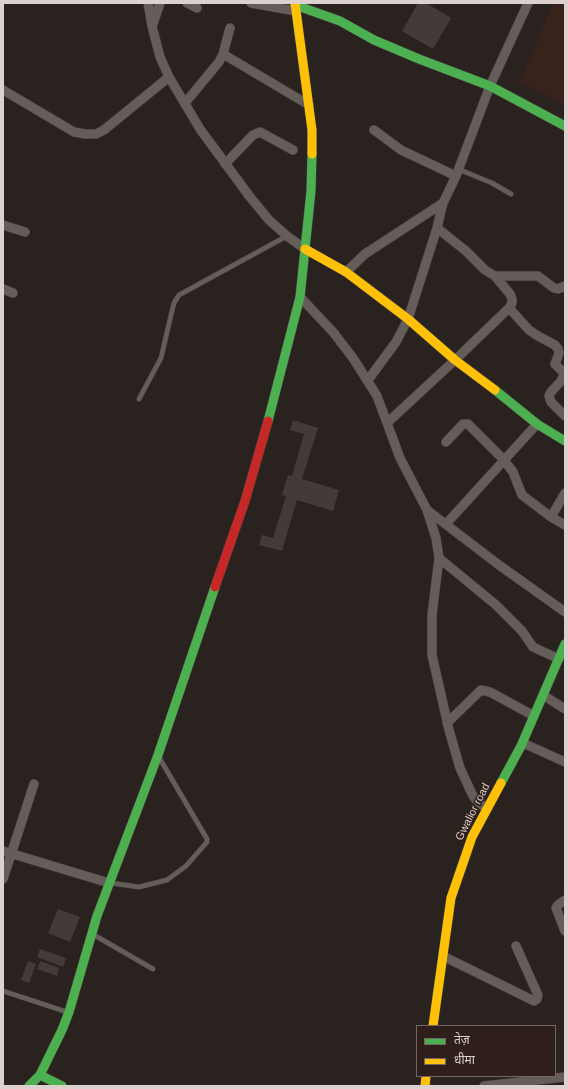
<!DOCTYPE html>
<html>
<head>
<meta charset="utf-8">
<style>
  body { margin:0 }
  #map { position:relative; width:568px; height:1089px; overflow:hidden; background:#2a221f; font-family:Helvetica,"Noto Sans Devanagari",sans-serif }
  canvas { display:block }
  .frame { position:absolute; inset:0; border:4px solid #dcd1ce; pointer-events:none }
  .legend { position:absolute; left:416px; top:1025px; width:140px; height:52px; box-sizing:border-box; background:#2f1f1a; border:1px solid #746662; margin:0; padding:5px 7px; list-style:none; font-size:12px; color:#dcd1ce }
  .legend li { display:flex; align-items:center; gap:8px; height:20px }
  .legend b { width:20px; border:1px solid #746662 }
</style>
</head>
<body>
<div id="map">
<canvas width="568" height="1089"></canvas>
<div class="frame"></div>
<ul class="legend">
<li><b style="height:5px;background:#4caf50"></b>तेज़</li>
<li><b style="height:5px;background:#ffc107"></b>धीमा</li>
</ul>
</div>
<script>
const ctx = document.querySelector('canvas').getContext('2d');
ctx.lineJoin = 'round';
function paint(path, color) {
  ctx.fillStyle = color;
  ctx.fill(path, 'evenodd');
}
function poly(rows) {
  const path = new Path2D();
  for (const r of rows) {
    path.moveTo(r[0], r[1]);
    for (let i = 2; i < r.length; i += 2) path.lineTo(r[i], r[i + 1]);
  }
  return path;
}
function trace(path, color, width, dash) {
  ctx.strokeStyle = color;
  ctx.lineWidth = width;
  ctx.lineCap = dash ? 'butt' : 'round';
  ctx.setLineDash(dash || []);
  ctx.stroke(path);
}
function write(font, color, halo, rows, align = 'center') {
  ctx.font = font + ' Helvetica,sans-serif';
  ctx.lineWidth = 3;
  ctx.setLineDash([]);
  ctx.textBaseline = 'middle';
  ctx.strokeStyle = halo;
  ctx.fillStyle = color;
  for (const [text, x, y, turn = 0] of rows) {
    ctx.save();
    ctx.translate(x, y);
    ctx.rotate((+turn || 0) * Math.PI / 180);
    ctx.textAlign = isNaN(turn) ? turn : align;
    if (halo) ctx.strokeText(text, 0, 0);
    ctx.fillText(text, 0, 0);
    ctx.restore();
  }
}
const built = poly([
  [553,3,565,3,565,105,520,82]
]);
const building = poly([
  [418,3,426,3,451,18,433,49,402,31],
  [293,420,318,428,302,479,339,490,333,511,297,500,282,551,259,545,262,535,273,538,286,496,282,495,288,475,292,476,304,434,290,430],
  [58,909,80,917,70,942,48,933],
  [40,949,66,958,63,967,37,957],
  [28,961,36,964,29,983,21,980],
  [40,961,59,968,57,976,37,969]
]);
const lane = poly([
  [458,169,492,183,511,194],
  [139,399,161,358,171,315,174,303,179,295,287,236],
  [111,883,139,887,167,880,186,866,207,842,207,839,160,759],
  [94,935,153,969],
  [3,991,67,1012]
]);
const street = poly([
  [148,3,152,26,160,57,169,77,200,129,250,197,269,220,287,236,305,249],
  [187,3,197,8],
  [251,3,296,11],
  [153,24,160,3],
  [223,54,309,105],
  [3,90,74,132,85,134,96,134,104,130,169,77],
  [185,103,219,62,223,54,230,28],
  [374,130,401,150,456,176],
  [225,164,253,135,260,132,293,150],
  [3,225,25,232],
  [346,272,365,254,443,203,456,176,490,86,528,3],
  [495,276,538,276,554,288,558,289,565,286],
  [3,289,13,293],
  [300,297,333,332,353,358,377,396,400,458,427,510,436,538,439,558,432,615,432,655,449,730,460,768,472,794,476,800,487,809],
  [509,308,529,330,538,336,555,345,558,349,559,353,555,364,563,372,564,375,561,381,551,392,549,396,551,402,565,416],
  [368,380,396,342,408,319,437,228,443,203],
  [387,423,455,360,509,308,512,303,512,299,510,294,495,276,485,270,466,251,437,228],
  [446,442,463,424,468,424,504,460,513,472,522,495,551,517,565,525],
  [427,510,499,565,565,612],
  [551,517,565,493],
  [446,524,537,424],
  [439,558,496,605,522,631,533,647,559,659],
  [543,695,565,709],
  [447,723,481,690,490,692,534,716],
  [523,743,565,762],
  [3,851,109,883],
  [3,879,34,784],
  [565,900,558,905,556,908,565,931],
  [443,956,534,1001,537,999,538,995,516,946],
  [484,1086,565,1077]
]);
const fast = poly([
  [295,5,340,21,374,40,419,59,490,86,565,126],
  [495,390,537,424,565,441],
  [268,421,300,297,311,191,312,154],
  [501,783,521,746,565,644],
  [40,1075,62,1086],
  [29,1086,40,1075,62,1030,69,1012,97,916,158,755,215,587]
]);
const slow = poly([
  [295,3,312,130,312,154],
  [305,249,346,272,408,319,455,360,495,390],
  [433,1026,451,898,472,837,501,783],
  [425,1086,426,1076]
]);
const jam = poly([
  [215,587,245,501,268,421]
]);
const streetNames = [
  ["Gwalior road",473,812,-63]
];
paint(built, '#37221c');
paint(building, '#423b39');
trace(lane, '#463f3d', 5.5);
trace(street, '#463f3d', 10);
trace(fast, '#463f3d', 10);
trace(slow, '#463f3d', 10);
trace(jam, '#463f3d', 10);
trace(lane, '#645d5a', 4.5);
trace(street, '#645d5a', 9);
trace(fast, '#4caf50', 9);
trace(slow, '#ffc107', 9);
trace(jam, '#c62828', 9);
write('11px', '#dcd1ce', '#2f1f1a', streetNames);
</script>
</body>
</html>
